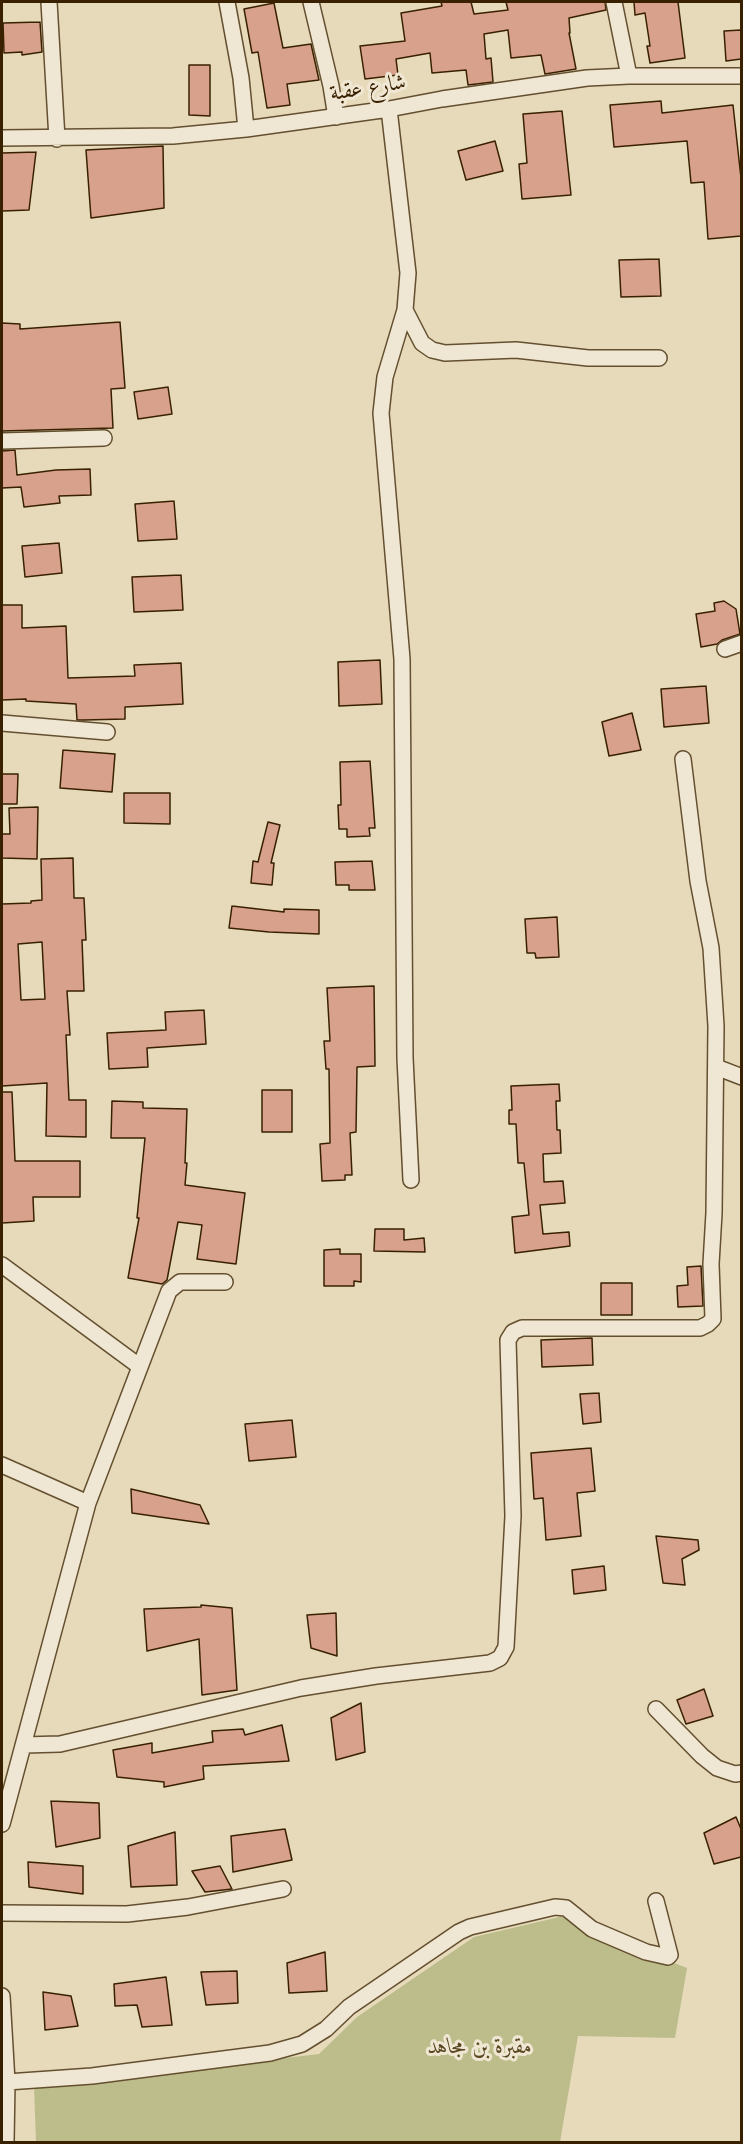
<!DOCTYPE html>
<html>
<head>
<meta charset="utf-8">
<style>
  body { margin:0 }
  #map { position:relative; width:743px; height:2144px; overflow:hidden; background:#e6dabb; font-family:Cardo,serif }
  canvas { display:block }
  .frame { position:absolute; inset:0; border:3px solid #392100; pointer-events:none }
</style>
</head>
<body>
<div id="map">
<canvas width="743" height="2144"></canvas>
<div class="frame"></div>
</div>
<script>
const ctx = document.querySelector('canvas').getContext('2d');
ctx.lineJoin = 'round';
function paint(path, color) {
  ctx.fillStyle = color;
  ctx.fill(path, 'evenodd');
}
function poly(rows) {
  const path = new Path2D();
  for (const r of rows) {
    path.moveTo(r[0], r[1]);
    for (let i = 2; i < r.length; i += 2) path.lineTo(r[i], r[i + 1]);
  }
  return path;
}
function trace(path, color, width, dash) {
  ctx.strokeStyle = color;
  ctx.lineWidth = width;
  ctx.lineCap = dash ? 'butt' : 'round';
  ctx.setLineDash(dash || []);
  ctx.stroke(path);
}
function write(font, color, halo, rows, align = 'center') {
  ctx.font = font + ' Cardo,Amiri,serif';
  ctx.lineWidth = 6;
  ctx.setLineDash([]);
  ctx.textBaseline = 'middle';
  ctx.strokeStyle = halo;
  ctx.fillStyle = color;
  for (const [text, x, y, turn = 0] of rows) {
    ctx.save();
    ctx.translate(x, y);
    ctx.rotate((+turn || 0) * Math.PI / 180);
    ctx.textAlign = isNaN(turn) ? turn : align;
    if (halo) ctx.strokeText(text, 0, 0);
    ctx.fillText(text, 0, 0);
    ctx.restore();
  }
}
const green = poly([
  [572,1914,585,1928,687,1968,675,2038,578,2036,560,2142,36,2142,34,2087,319,2054,357,2017,474,1937]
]);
const building = poly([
  [441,2,471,2,474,14,508,10,506,2,605,2,606,10,569,18,570,33,569,33,576,69,545,74,541,55,511,58,508,30,484,34,486,59,491,58,493,82,468,85,466,70,432,73,430,53,396,59,398,75,365,79,360,46,405,41,401,13,442,6,441,2],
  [634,2,678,2,685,58,650,63,647,46,650,46,645,13,635,15,634,2],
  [274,3,283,48,311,44,319,80,287,84,290,105,267,108,258,52,252,53,244,9,274,3],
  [40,22,42,52,22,55,22,52,4,53,3,23,40,22],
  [741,30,741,59,726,61,724,31,741,30],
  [189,65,210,65,210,116,189,115,189,65],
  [661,101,662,113,733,105,741,178,741,236,708,239,704,182,691,183,687,141,614,147,610,105,661,101],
  [562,111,571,195,522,199,519,164,527,163,523,114,562,111],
  [495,141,503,171,466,180,458,151,495,141],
  [163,146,164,208,91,218,86,150,163,146],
  [36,152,29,210,2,211,2,153,36,152],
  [659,259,661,296,621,297,619,260,659,259],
  [120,322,125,388,111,389,113,428,2,431,2,323,20,324,20,329,120,322],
  [168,387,172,414,138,419,134,392,168,387],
  [15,450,17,475,56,470,90,469,91,495,59,496,60,503,24,507,21,487,2,488,2,451,15,450],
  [174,501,177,539,138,541,135,504,174,501],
  [59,543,62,573,25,577,22,546,59,543],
  [181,575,183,610,134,612,132,577,181,575],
  [724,601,736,609,740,634,722,640,717,644,701,647,696,614,715,611,714,603,724,601],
  [2,605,22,605,22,628,66,626,68,678,135,676,134,665,181,663,183,704,125,707,125,719,84,720,77,720,76,704,26,701,26,699,2,700,2,605],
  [380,660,382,704,339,706,338,662,380,660],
  [706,686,709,723,664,727,661,689,706,686],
  [632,713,641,750,609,756,602,722,632,713],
  [63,750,115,754,112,792,60,788,63,750],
  [370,761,375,828,369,828,370,836,347,837,347,829,339,829,338,805,341,805,340,762,370,761],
  [2,774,18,774,17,804,2,804,2,774],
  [124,793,170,793,170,824,124,823,124,793],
  [38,807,37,859,2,858,2,834,10,834,9,808,38,807],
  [268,822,280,825,271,863,274,863,272,885,251,883,253,861,258,862,268,822],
  [73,858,74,898,84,898,86,940,82,940,84,991,67,991,70,1035,66,1035,69,1100,86,1100,86,1137,46,1136,47,1083,2,1086,2,904,31,903,31,901,42,900,41,859,73,858],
  [42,942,45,999,21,1000,18,944,42,942],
  [372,861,375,890,349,890,349,885,336,885,335,862,372,861],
  [232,906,284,912,284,909,319,910,319,934,269,932,229,928,232,906],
  [557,917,559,957,536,958,535,953,527,953,525,919,557,917],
  [374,986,375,1066,357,1067,356,1132,350,1133,352,1175,345,1175,345,1180,322,1181,320,1144,330,1143,329,1069,326,1069,324,1041,330,1041,327,988,374,986],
  [204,1010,206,1044,147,1048,148,1067,109,1069,107,1033,166,1030,165,1012,204,1010],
  [559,1084,560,1101,556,1101,557,1130,560,1130,561,1153,543,1154,544,1182,563,1181,565,1203,540,1205,543,1234,569,1232,570,1246,515,1253,512,1217,529,1215,524,1163,518,1163,516,1124,509,1124,509,1110,512,1110,511,1086,559,1084],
  [262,1090,292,1090,292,1132,262,1132,262,1090],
  [2,1092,12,1092,15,1161,80,1161,80,1197,33,1197,34,1221,2,1223,2,1092],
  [112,1101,143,1102,143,1108,187,1109,185,1163,187,1163,185,1185,245,1193,236,1264,197,1259,202,1225,178,1222,167,1280,162,1284,128,1278,139,1218,137,1218,145,1138,111,1138,112,1101],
  [375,1229,404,1229,404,1240,424,1238,425,1252,374,1251,375,1229],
  [340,1249,340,1254,361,1254,361,1282,354,1281,354,1286,324,1286,324,1250,340,1249],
  [701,1266,703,1306,678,1307,677,1286,688,1285,687,1267,701,1266],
  [601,1283,632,1283,632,1315,601,1315,601,1283],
  [592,1338,593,1365,542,1367,541,1340,592,1338],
  [599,1393,601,1422,583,1424,580,1394,599,1393],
  [292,1420,296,1457,249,1461,245,1424,292,1420],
  [591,1448,595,1491,577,1493,581,1536,546,1540,543,1498,534,1499,531,1453,591,1448],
  [131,1489,200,1505,209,1524,132,1513,131,1489],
  [656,1536,698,1540,699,1550,682,1559,685,1585,663,1583,656,1536],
  [604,1566,606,1590,574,1594,572,1570,604,1566],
  [201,1605,232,1608,237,1690,202,1695,199,1639,147,1651,144,1609,201,1607,201,1605],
  [336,1613,337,1656,311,1648,307,1615,336,1613],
  [704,1689,713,1716,686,1724,677,1700,704,1689],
  [361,1703,365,1752,336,1760,331,1718,361,1703],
  [282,1725,289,1761,203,1766,204,1779,164,1787,164,1782,117,1777,113,1750,152,1743,152,1753,213,1742,212,1731,243,1729,245,1735,282,1725],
  [51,1801,99,1803,100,1838,56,1847,51,1801],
  [736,1817,741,1829,741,1857,714,1864,704,1833,736,1817],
  [285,1829,292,1860,233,1872,231,1836,285,1829],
  [175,1832,177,1885,131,1887,128,1846,175,1832],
  [28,1862,83,1866,83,1894,29,1887,28,1862],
  [220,1866,232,1889,205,1892,192,1871,220,1866],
  [325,1952,327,1991,289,1993,287,1963,325,1952],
  [237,1971,238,2003,206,2005,201,1972,237,1971],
  [166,1977,172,2025,142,2027,137,2005,115,2006,114,1984,166,1977],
  [43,1992,71,1996,78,2026,45,2030,43,1992]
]);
const minor = poly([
  [49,2,57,139],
  [227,2,241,78,246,129],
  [311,2,331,86,336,117],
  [614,2,629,76],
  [389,109,408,273,405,310,385,377,381,413,402,659,405,1058,411,1180],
  [2,138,173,136,246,129,389,109,442,99,587,78,629,76,742,76],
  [405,310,422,343,432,350,445,353,516,350,588,358,659,358],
  [2,441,104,438],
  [725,649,742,643],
  [2,723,107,732],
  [716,1067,742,1077],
  [2,1265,139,1366],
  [2,1465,88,1503],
  [656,1709,702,1756,717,1768,735,1774,742,1773],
  [24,1745,60,1744,301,1688,376,1676,490,1663,500,1658,506,1647,513,1516,508,1340,513,1332,522,1328,700,1328,708,1324,713,1319,711,1264,714,1213,716,1026,711,948,698,881,683,759],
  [2,1824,88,1503,169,1291,180,1282,225,1282],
  [2,1913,127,1914,188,1907,283,1889],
  [2,1996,7,2082,6,2142],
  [7,2082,92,2076,270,2053,302,2044,326,2029,349,2007,459,1932,470,1927,555,1907,566,1908,592,1929,646,1952,668,1957,670,1955,656,1901]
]);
const streetNames = [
  ["شارع عقبة",368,89,-9]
];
const parkNames = [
  ["مقبرة بن مجاهد",480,2048]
];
paint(green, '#bcbd8b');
paint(building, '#d8a18b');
trace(building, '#392100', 1.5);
trace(minor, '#644f2f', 18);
trace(minor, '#efe7d3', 15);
write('22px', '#392100', '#efe7d3', streetNames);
write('italic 22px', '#5a4823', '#efe7d3', parkNames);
</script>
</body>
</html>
